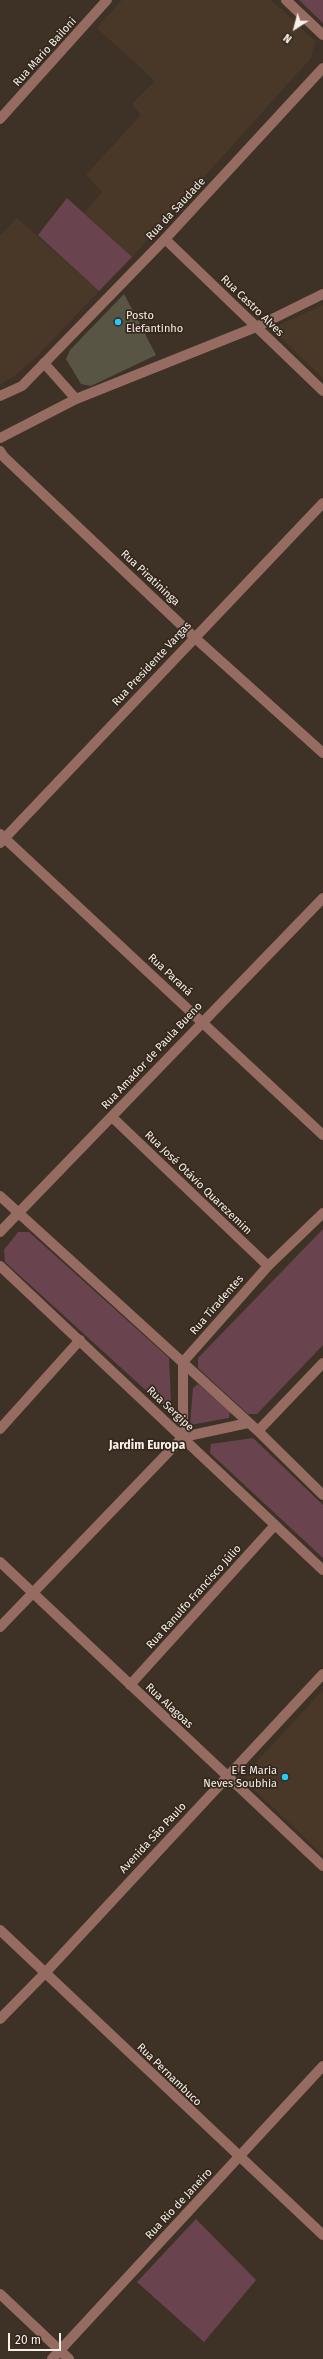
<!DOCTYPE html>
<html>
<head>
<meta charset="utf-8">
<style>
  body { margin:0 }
  #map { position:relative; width:323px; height:2359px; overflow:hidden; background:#3e3227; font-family:"Fira Sans",sans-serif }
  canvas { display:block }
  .north { position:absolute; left:275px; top:8px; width:40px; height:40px; -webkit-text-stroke:3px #34281d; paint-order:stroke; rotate:216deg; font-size:11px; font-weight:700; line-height:16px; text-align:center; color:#f8f0e9 }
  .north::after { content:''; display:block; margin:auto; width:14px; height:18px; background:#f8f0e9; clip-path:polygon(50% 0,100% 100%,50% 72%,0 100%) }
  .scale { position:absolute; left:8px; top:2333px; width:53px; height:18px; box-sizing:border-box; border:2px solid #f8f0e9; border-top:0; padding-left:5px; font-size:12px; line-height:14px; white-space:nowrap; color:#f8f0e9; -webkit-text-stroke:3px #34281d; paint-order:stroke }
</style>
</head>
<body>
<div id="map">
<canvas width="323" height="2359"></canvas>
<div class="north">N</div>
<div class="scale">20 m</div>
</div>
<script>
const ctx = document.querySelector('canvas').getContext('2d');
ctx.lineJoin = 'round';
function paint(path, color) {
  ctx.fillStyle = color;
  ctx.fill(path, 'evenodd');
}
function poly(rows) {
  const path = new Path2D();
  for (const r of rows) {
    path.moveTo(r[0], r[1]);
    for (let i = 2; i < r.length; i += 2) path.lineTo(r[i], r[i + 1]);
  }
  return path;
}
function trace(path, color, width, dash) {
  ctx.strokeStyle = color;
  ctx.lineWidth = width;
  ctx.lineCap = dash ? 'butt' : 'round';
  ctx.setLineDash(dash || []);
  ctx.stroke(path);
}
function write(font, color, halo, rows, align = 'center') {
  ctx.font = font + ' "Fira Sans",sans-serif';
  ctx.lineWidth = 3.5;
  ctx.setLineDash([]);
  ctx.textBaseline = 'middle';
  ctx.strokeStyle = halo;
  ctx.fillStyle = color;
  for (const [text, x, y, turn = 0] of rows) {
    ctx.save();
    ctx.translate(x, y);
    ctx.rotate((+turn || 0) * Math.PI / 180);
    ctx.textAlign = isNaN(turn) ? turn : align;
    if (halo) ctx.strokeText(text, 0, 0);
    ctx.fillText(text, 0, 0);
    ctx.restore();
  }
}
const built = poly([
  [122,0,271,0,315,41,311,58,132,257,84,213,102,192,86,175,141,115,132,104,155,81,97,28],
  [17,218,99,291,37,356,17,374,0,385,0,236],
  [323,305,323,378,281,338,279,325],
  [323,1690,323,1855,247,1783,248,1771]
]);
const green = poly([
  [299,0,323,0,323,23],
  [67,198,132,257,99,291,38,235],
  [323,1229,323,1345,257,1414,248,1414,198,1368,198,1358],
  [18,1232,29,1232,169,1358,171,1403,163,1406,5,1262,4,1250],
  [198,1384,230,1412,229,1418,190,1425,193,1388],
  [253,1438,323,1505,323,1558,210,1453,211,1444],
  [196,2219,256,2280,204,2342,137,2282]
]);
const building = poly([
  [124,294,156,355,91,386,81,384,66,359,70,350]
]);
const minor = poly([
  [286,0,323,35],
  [0,119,107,0],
  [165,239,323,391],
  [44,363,76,399],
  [0,451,4,457,194,637,323,753],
  [0,834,323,1135],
  [0,843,323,503],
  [112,1117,268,1266],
  [0,1196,258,1431,323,1495],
  [0,1232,323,898],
  [0,1266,323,1570],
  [0,1429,80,1340],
  [258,1431,323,1363],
  [183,1437,183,1362,268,1266,323,1213],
  [0,1562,323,1866],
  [0,1627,183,1437,248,1423],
  [130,1685,275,1525],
  [0,1930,323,2235],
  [0,2019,45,1973,323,1674],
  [0,2294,69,2359],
  [52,2359,323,2066]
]);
const tertiary = poly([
  [0,396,22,386,165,239,323,68],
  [0,438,76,399,256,327,323,294]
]);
const markers = [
  [118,322,4,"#27c8ff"],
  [285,1777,4,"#27c8ff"]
];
const streetNames = [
  ["Rua Mario Bailoni",45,52,-48],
  ["Rua da Saudade",176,209,-47],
  ["Rua Castro Alves",252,306,44],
  ["Rua Piratininga",150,578,43],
  ["Rua Presidente Vargas",152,664,-47],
  ["Rua Paraná",170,975,43],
  ["Rua Amador de Paula Bueno",152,1056,-47],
  ["Rua José Otávio Quarezemim",198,1183,44],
  ["Rua Tiradentes",217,1305,-49],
  ["Rua Sergipe",170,1409,43],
  ["Rua Ranulfo Francisco Júlio",194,1597,-48],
  ["Rua Alagoas",169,1706,43],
  ["Avenida São Paulo",153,1838,-47],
  ["Rua Pernambuco",169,2075,44],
  ["Rua Rio de Janeiro",179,2204,-47]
];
const poiNames = [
  ["Posto",126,316],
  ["Elefantinho",126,329],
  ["E E Maria",277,1771,"right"],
  ["Neves Soubhia",277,1784,"right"]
];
const neighbourhoodNames = [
  ["Jardim Europa",147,1446]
];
paint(built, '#493828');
paint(green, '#69444f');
paint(building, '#595545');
trace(minor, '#966b61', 10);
trace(tertiary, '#966b61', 10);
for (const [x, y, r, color] of markers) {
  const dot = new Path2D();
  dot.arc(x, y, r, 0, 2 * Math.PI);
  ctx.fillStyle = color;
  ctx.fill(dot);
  trace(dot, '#34281d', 1.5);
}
write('11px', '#f8f0e9', '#34281d', streetNames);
write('11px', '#f8f0e9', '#34281d', poiNames, 'left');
write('bold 12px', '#f8f0e9', '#34281d', neighbourhoodNames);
</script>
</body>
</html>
